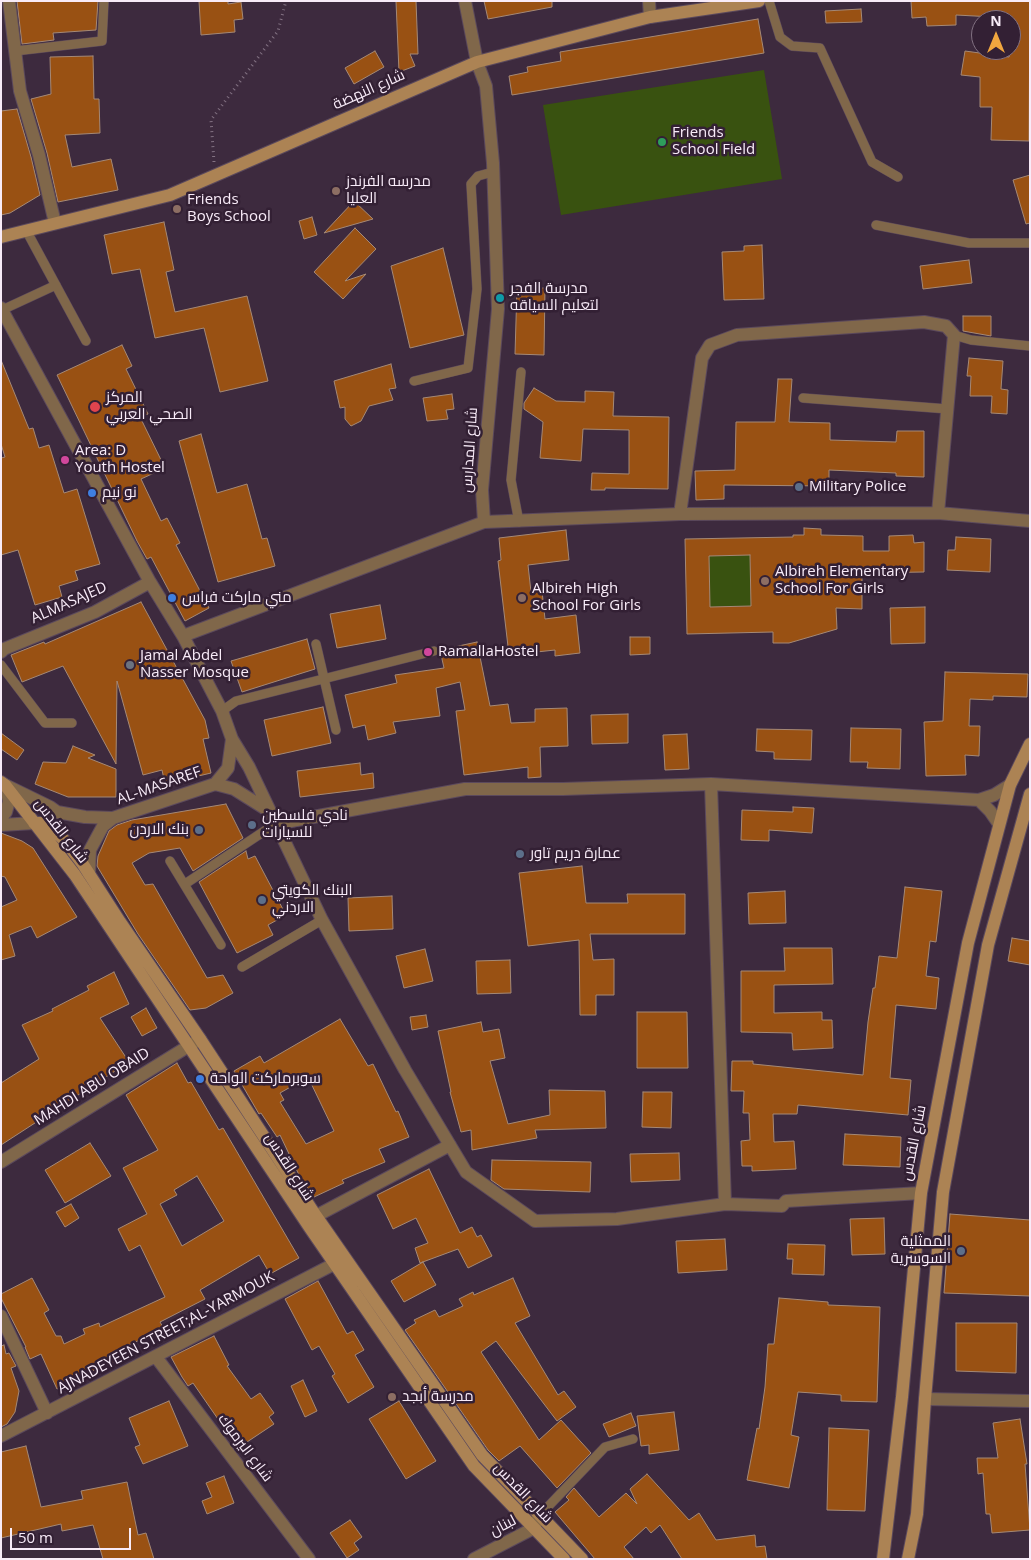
<!DOCTYPE html>
<html>
<head>
<meta charset="utf-8">
<style>
  body { margin:0 }
  #map { position:relative; width:1031px; height:1560px; overflow:hidden; background:#3d2a3e; font-family:"Open Sans",sans-serif }
  canvas { display:block }
  .frame { position:absolute; inset:0; border:2px solid #f8ebf8; pointer-events:none }
  .north { position:absolute; left:971px; top:10px; width:50px; height:50px; box-sizing:border-box; background:#332034; border:1px solid #827182; border-radius:50%; rotate:0deg; font-size:14px; font-weight:700; line-height:20px; text-align:center; color:#f8ebf8 }
  .north::after { content:''; display:block; margin:auto; width:18px; height:22px; background:#f0a63f; clip-path:polygon(50% 0,100% 100%,50% 72%,0 100%) }
  .scale { position:absolute; left:10px; top:1528px; width:121px; height:22px; box-sizing:border-box; border:2px solid #f8ebf8; border-top:0; padding-left:6px; font-size:15px; line-height:18px; white-space:nowrap; color:#f8ebf8; -webkit-text-stroke:4px #332034; paint-order:stroke }
</style>
</head>
<body>
<div id="map">
<canvas width="1031" height="1560"></canvas>
<div class="frame"></div>
<div class="north">N</div>
<div class="scale">50 m</div>
</div>
<script>
const ctx = document.querySelector('canvas').getContext('2d');
ctx.lineJoin = 'round';
function paint(path, color) {
  ctx.fillStyle = color;
  ctx.fill(path, 'evenodd');
}
function poly(rows) {
  const path = new Path2D();
  for (const r of rows) {
    path.moveTo(r[0], r[1]);
    for (let i = 2; i < r.length; i += 2) path.lineTo(r[i], r[i + 1]);
  }
  return path;
}
function trace(path, color, width, dash) {
  ctx.strokeStyle = color;
  ctx.lineWidth = width;
  ctx.lineCap = dash ? 'butt' : 'round';
  ctx.setLineDash(dash || []);
  ctx.stroke(path);
}
function write(font, color, halo, rows, align = 'center') {
  ctx.font = font + ' "Open Sans",Cairo,sans-serif';
  ctx.lineWidth = 5;
  ctx.setLineDash([]);
  ctx.textBaseline = 'middle';
  ctx.strokeStyle = halo;
  ctx.fillStyle = color;
  for (const [text, x, y, turn = 0] of rows) {
    ctx.save();
    ctx.translate(x, y);
    ctx.rotate((+turn || 0) * Math.PI / 180);
    ctx.textAlign = isNaN(turn) ? turn : align;
    if (halo) ctx.strokeText(text, 0, 0);
    ctx.fillText(text, 0, 0);
    ctx.restore();
  }
}
const green = poly([
  [764,70,782,179,561,215,543,105],
  [750,555,751,606,710,607,709,556]
]);
const building = poly([
  [17,1,98,1,96,30,53,33,54,40,22,44,17,1],
  [199,1,228,1,228,4,241,2,243,19,234,20,235,32,201,35,199,1],
  [396,1,416,1,418,54,410,54,415,66,399,72,396,1],
  [484,1,552,1,552,7,488,19,484,1],
  [911,1,1030,1,1029,141,991,140,992,107,980,107,980,77,961,75,965,51,1009,57,1011,50,1012,18,956,15,956,25,927,26,926,17,912,18,911,1],
  [861,9,862,22,826,23,825,11,861,9],
  [758,19,764,53,512,95,509,76,528,72,527,67,561,61,560,52,758,19],
  [375,51,384,67,354,84,345,68,375,51],
  [93,56,94,99,99,99,100,133,65,135,72,167,111,159,118,190,58,202,47,153,31,99,51,94,50,57,93,56],
  [17,109,31,157,40,195,10,213,1,215,1,111,17,109],
  [1030,175,1030,223,1026,224,1013,180,1030,175],
  [354,201,373,219,324,233,354,201],
  [312,217,317,235,304,239,299,221,312,217],
  [164,222,174,270,166,272,175,312,247,296,268,381,220,392,204,328,155,338,140,269,112,274,104,235,164,222],
  [355,228,376,249,345,281,366,274,343,299,314,272,355,228],
  [762,245,764,299,724,300,722,252,744,251,744,246,762,245],
  [443,248,464,335,410,348,391,266,443,248],
  [969,260,972,283,923,289,920,266,969,260],
  [517,288,545,288,544,355,515,354,517,288],
  [963,316,991,316,991,336,963,331,963,316],
  [122,345,132,366,126,369,148,414,140,417,165,468,141,479,161,521,167,518,180,543,176,545,209,608,185,621,151,557,147,559,137,541,57,375,122,345],
  [969,358,1003,361,1001,389,1008,390,1007,414,991,413,992,396,970,396,971,376,967,376,969,358],
  [1,360,29,429,33,428,39,448,49,445,64,493,77,489,100,564,75,571,78,580,59,586,62,597,35,605,18,550,1,555,1,458,5,457,1,444,1,360],
  [391,364,396,388,389,389,393,400,369,406,361,421,351,426,345,419,345,407,340,408,334,381,391,364],
  [778,379,792,379,789,422,830,423,830,440,896,442,897,431,924,431,924,477,896,476,896,473,829,470,829,486,724,485,724,499,696,500,695,471,735,470,736,422,775,422,778,379],
  [534,388,556,401,585,402,585,391,614,392,613,416,669,417,668,489,605,488,605,490,591,490,592,473,629,474,629,430,583,429,581,461,540,458,543,422,524,409,524,403,534,388],
  [452,394,454,409,446,410,448,419,427,421,423,398,452,394],
  [201,434,217,493,247,484,262,539,267,538,275,566,218,582,179,441,201,434],
  [804,528,821,529,821,535,863,536,863,551,889,551,889,536,913,535,914,543,924,542,924,572,862,573,862,609,836,608,837,629,789,643,773,643,773,632,687,634,685,539,793,537,793,535,804,535,804,528],
  [750,555,751,606,710,607,709,556,750,555],
  [566,530,569,560,528,565,531,592,542,591,545,619,576,615,580,653,555,656,555,650,509,655,498,561,501,560,499,538,566,530],
  [956,537,991,539,990,572,947,570,948,550,955,550,956,537],
  [141,602,205,720,209,738,203,739,211,773,165,784,162,770,143,775,117,681,116,764,63,666,22,682,11,655,44,642,45,644,141,602],
  [380,605,386,639,337,648,330,614,380,605],
  [925,607,925,643,891,644,890,608,925,607],
  [630,637,650,637,650,654,630,655,630,637],
  [307,639,315,669,242,692,231,661,307,639],
  [477,642,490,706,508,704,511,723,535,722,535,709,567,708,568,746,540,747,541,777,528,778,528,767,464,775,456,711,465,710,460,682,436,688,440,716,393,722,396,733,368,740,365,725,353,728,345,695,397,683,395,675,444,668,440,650,477,642],
  [945,672,1028,674,1027,697,993,696,993,700,970,699,969,726,980,726,979,756,965,755,966,775,926,776,924,722,943,721,945,672],
  [323,707,331,743,272,756,264,720,323,707],
  [628,714,628,743,592,744,591,715,628,714],
  [851,728,901,729,900,769,867,768,868,762,850,762,851,728],
  [757,729,812,730,811,760,774,759,774,752,756,751,757,729],
  [1,733,24,750,17,760,1,749,1,733],
  [687,734,689,769,665,770,663,735,687,734],
  [73,746,95,755,88,758,116,769,116,797,68,797,35,784,43,762,66,763,73,746],
  [360,763,361,775,373,773,374,788,300,797,297,771,360,763],
  [226,804,243,838,193,871,180,848,149,853,132,863,145,885,153,884,207,978,223,975,233,993,206,1008,190,1010,138,934,97,866,98,856,109,831,117,825,132,820,226,804],
  [793,807,814,808,812,833,769,830,769,841,741,840,742,810,793,812,793,807],
  [1,833,22,841,33,848,77,917,37,938,31,926,9,935,15,956,1,960,1,907,17,900,5,877,1,876,1,833],
  [246,851,248,859,255,856,286,915,268,925,273,935,237,953,199,882,246,851],
  [582,866,586,903,628,903,627,894,685,894,685,934,590,934,593,960,614,959,614,995,596,995,596,1015,580,1015,579,940,528,946,519,873,582,866],
  [905,887,942,891,936,942,930,941,926,976,939,978,936,1009,896,1005,890,1078,911,1080,908,1115,798,1105,797,1114,773,1114,774,1142,794,1141,796,1169,752,1171,752,1166,742,1166,741,1141,750,1140,749,1113,743,1113,744,1091,731,1091,732,1061,753,1061,753,1064,863,1075,868,1022,873,988,875,988,879,956,897,958,905,887],
  [785,891,786,923,749,924,748,893,785,891],
  [392,896,393,929,349,931,348,898,392,896],
  [1012,938,1030,941,1030,965,1008,961,1012,938],
  [784,948,832,948,833,984,774,985,774,1013,822,1012,822,1020,832,1020,833,1048,793,1050,792,1033,741,1032,741,971,785,971,784,948],
  [425,949,433,981,404,988,396,956,425,949],
  [510,960,511,993,477,994,476,961,510,960],
  [114,972,129,1004,100,1018,129,1062,1,1145,1,1083,39,1059,22,1025,53,1011,52,1009,89,990,87,986,114,972],
  [146,1008,157,1028,142,1036,131,1017,146,1008],
  [637,1012,687,1012,688,1068,637,1068,637,1012],
  [426,1015,428,1027,412,1030,410,1017,426,1015],
  [340,1019,368,1066,373,1064,396,1112,398,1111,409,1137,379,1149,385,1162,342,1180,344,1183,314,1197,300,1177,280,1135,277,1137,261,1113,259,1114,234,1071,260,1056,264,1063,340,1019],
  [308,1077,334,1131,306,1144,280,1102,284,1100,280,1093,308,1077],
  [481,1022,483,1032,499,1029,505,1058,490,1061,508,1124,550,1115,549,1090,605,1091,606,1128,535,1130,537,1138,472,1150,471,1130,461,1132,450,1092,451,1092,438,1031,481,1022],
  [177,1063,188,1083,191,1082,219,1130,223,1128,299,1258,270,1274,259,1255,200,1290,205,1299,160,1322,164,1329,120,1349,124,1358,77,1377,78,1380,57,1389,41,1354,30,1359,25,1347,26,1347,1,1298,1,1294,32,1278,49,1310,44,1313,56,1336,61,1336,64,1344,85,1334,83,1329,99,1323,100,1327,165,1297,140,1245,129,1251,118,1229,147,1214,123,1168,158,1150,126,1095,177,1063],
  [197,1176,224,1221,182,1246,160,1204,177,1195,174,1190,197,1176],
  [643,1092,672,1092,671,1128,642,1127,643,1092],
  [845,1134,901,1137,900,1167,843,1165,845,1134],
  [90,1143,111,1176,65,1203,45,1170,90,1143],
  [679,1153,680,1180,631,1182,630,1154,679,1153],
  [492,1160,591,1162,590,1192,504,1189,491,1180,492,1160],
  [429,1169,460,1233,472,1227,477,1237,481,1235,492,1256,468,1268,458,1249,420,1263,415,1248,428,1243,416,1218,393,1229,377,1195,429,1169],
  [71,1204,79,1218,65,1227,56,1212,71,1204],
  [950,1214,1030,1220,1030,1296,944,1293,950,1214],
  [884,1218,885,1254,852,1255,850,1219,884,1218],
  [725,1239,727,1270,678,1273,676,1241,725,1239],
  [788,1244,825,1245,824,1275,792,1274,793,1259,787,1259,788,1244],
  [423,1262,436,1285,404,1302,391,1281,423,1262],
  [513,1278,530,1316,515,1323,558,1395,564,1391,576,1407,557,1421,496,1341,481,1352,539,1440,561,1420,591,1453,557,1488,520,1446,499,1461,488,1450,405,1330,416,1323,414,1320,435,1310,439,1317,463,1306,459,1299,473,1292,474,1295,513,1278],
  [318,1281,347,1334,353,1331,364,1350,355,1355,374,1387,348,1403,332,1376,335,1374,319,1346,312,1350,285,1299,318,1281],
  [779,1298,828,1302,828,1305,880,1307,877,1402,841,1401,841,1395,798,1392,791,1435,799,1437,789,1488,747,1480,757,1428,759,1429,765,1387,768,1344,774,1344,779,1298],
  [956,1323,1017,1323,1016,1373,956,1371,956,1323],
  [214,1336,229,1365,227,1366,251,1399,260,1393,274,1413,269,1417,274,1424,238,1448,193,1383,188,1386,182,1377,171,1357,214,1336],
  [4,1345,6,1354,9,1353,16,1366,11,1368,19,1391,15,1412,7,1424,1,1427,1,1346,4,1345],
  [303,1380,317,1411,305,1417,291,1386,303,1380],
  [169,1401,188,1446,143,1464,135,1447,140,1445,129,1418,169,1401],
  [399,1401,436,1461,406,1479,369,1419,399,1401],
  [674,1412,679,1450,649,1454,649,1445,641,1446,637,1416,674,1412],
  [631,1413,636,1426,609,1437,603,1424,631,1413],
  [1020,1419,1027,1464,1025,1464,1030,1530,992,1533,990,1514,986,1514,983,1473,978,1474,977,1458,998,1458,993,1423,1020,1419],
  [829,1428,869,1430,865,1511,827,1510,829,1428],
  [26,1446,41,1507,83,1499,81,1491,127,1482,138,1535,146,1533,154,1559,103,1559,93,1525,62,1531,61,1524,1,1538,1,1452,26,1446],
  [647,1474,689,1520,699,1513,716,1540,755,1535,756,1547,765,1546,767,1559,682,1559,660,1525,651,1533,646,1527,624,1547,634,1559,595,1559,555,1512,569,1500,566,1497,574,1488,599,1517,626,1493,637,1504,630,1489,647,1474],
  [224,1476,234,1503,207,1514,202,1501,212,1497,206,1483,224,1476],
  [350,1520,362,1537,354,1543,359,1550,347,1558,330,1533,350,1520]
]);
const path = poly([
  [214,162,211,120,278,31,286,1]
]);
const lane = poly([
  [769,1,780,37,792,46,820,48,872,162,898,177],
  [15,51,102,41,104,1],
  [876,225,969,243,1030,243],
  [26,230,86,341],
  [2,310,56,285],
  [954,335,971,340,1030,346],
  [414,381,468,368,477,289,471,184,478,176,493,172],
  [803,398,948,409],
  [519,522,511,480,521,372],
  [316,644,336,730],
  [1,665,45,723,72,723],
  [222,711,236,701,434,651],
  [170,861,221,945],
  [185,884,275,824],
  [242,967,322,920],
  [540,1515,605,1447,633,1439]
]);
const street = poly([
  [9,1,20,91,39,155,55,223],
  [649,1,650,17],
  [1,308,150,582,183,636,222,711,232,739,249,767,322,920,405,1070,466,1172,535,1221,617,1219,725,1204,782,1206,786,1201,921,1193],
  [680,514,702,358,710,345,737,335,924,322,946,326,954,335,938,513],
  [484,522,680,514,938,513,1030,521],
  [183,636,484,522,482,490,498,309,493,163,486,86,477,62,465,1],
  [1,652,4,649,95,612,150,582],
  [215,784,234,789,269,811],
  [711,784,725,1204],
  [5,785,50,807,57,812,85,817,113,818],
  [979,800,990,811,999,824],
  [1,818,6,812,9,801,5,785],
  [275,824,465,789,563,789,711,784,979,800,994,795,1010,785],
  [1,825,34,823],
  [89,874,90,850,103,826,113,818,215,784,228,768,232,739],
  [1,1162,200,1039],
  [311,1226,316,1216,450,1145],
  [1,1316,47,1413],
  [156,1357,309,1559],
  [925,1399,1030,1401],
  [1,1436,334,1264,340,1256],
  [474,1559,534,1528,538,1518]
]);
const secondary = poly([
  [1,237,170,195,477,62,650,17,759,1],
  [1,782,5,785,75,875,310,1228,474,1466,564,1559],
  [34,823,41,823,55,831,66,842,82,863,120,922,200,1039,316,1216,482,1455,582,1559],
  [883,1559,902,1397,921,1193,968,943,1010,785,1030,744],
  [908,1559,917,1514,925,1399,943,1192,988,945,1030,794]
]);
const markers = [
  [662,142,5,"#2e9e5b"],
  [336,191,5,"#8d6e63"],
  [177,209,5,"#8d6e63"],
  [500,298,5,"#0f9aa8"],
  [95,407,6,"#e0444e"],
  [65,460,5,"#d1479c"],
  [799,487,5,"#5c6f8a"],
  [92,493,5,"#3f7fe0"],
  [765,581,5,"#8d6e63"],
  [172,598,5,"#3f7fe0"],
  [522,598,5,"#8d6e63"],
  [428,652,5,"#d1479c"],
  [130,665,5,"#6b7280"],
  [252,825,5,"#5c6f8a"],
  [199,830,5,"#5c6f8a"],
  [520,854,5,"#5c6f8a"],
  [262,900,5,"#5c6f8a"],
  [200,1079,5,"#3f7fe0"],
  [961,1251,5,"#5c6f8a"],
  [392,1397,5,"#8d6e63"]
];
const streetNames = [
  ["شارع النهضة",369,90,-24],
  ["شارع المدارس",470,450,-86],
  ["ALMASAJED",69,603,-24],
  ["AL-MASAREF",159,786,-19],
  ["شارع القدس",61,831,52],
  ["MAHDI ABU OBAID",92,1087,-32],
  ["شارع القدس",914,1143,-79],
  ["شارع القدس",289,1167,57],
  ["AJNADEYEEN STREET;AL-YARMOUK",166,1333,-28],
  ["شارع اليرموك",245,1448,53],
  ["شارع القدس",523,1493,46],
  ["لبنان",503,1526,-28]
];
const poiNames = [
  ["Friends",672,133],
  ["School Field",672,150],
  ["مدرسه الفرندز",346,182],
  ["العليا",346,199],
  ["Friends",187,200],
  ["Boys School",187,217],
  ["مدرسة الفجر",510,289],
  ["لتعليم السياقه",510,306],
  ["المركز",106,398],
  ["الصحي العربي",106,415],
  ["Area: D",75,451],
  ["Youth Hostel",75,468],
  ["Military Police",809,487],
  ["نو نيم",102,493],
  ["Albireh Elementary",775,572],
  ["School For Girls",775,589],
  ["Albireh High",532,589],
  ["School For Girls",532,606],
  ["مني ماركت فراس",182,598],
  ["RamallaHostel",438,652],
  ["Jamal Abdel",140,656],
  ["Nasser Mosque",140,673],
  ["نادي فلسطين",262,816],
  ["للسيارات",262,833],
  ["بنك الاردن",189,830,"right"],
  ["عمارة دريم تاور",530,854],
  ["البنك الكويتي",272,891],
  ["الاردني",272,908],
  ["سوبرماركت الواحة",210,1079],
  ["الممثلية",951,1242,"right"],
  ["السوسرية",951,1259,"right"],
  ["مدرسة أبجد",402,1397]
];
paint(green, '#395210');
paint(building, '#995113');
trace(building, '#a58976', 1);
trace(lane, '#5b495c', 10);
trace(street, '#5b495c', 14);
trace(secondary, '#5b495c', 14);
trace(path, '#837283', 3, [1, 4]);
trace(lane, '#80674a', 9);
trace(street, '#80674a', 12);
trace(secondary, '#ac8354', 12);
for (const [x, y, r, color] of markers) {
  const dot = new Path2D();
  dot.arc(x, y, r, 0, 2 * Math.PI);
  ctx.fillStyle = color;
  ctx.fill(dot);
  trace(dot, '#332034', 2);
}
write('15px', '#f8ebf8', '#332034', streetNames);
write('15px', '#f8ebf8', '#332034', poiNames, 'left');
</script>
</body>
</html>
